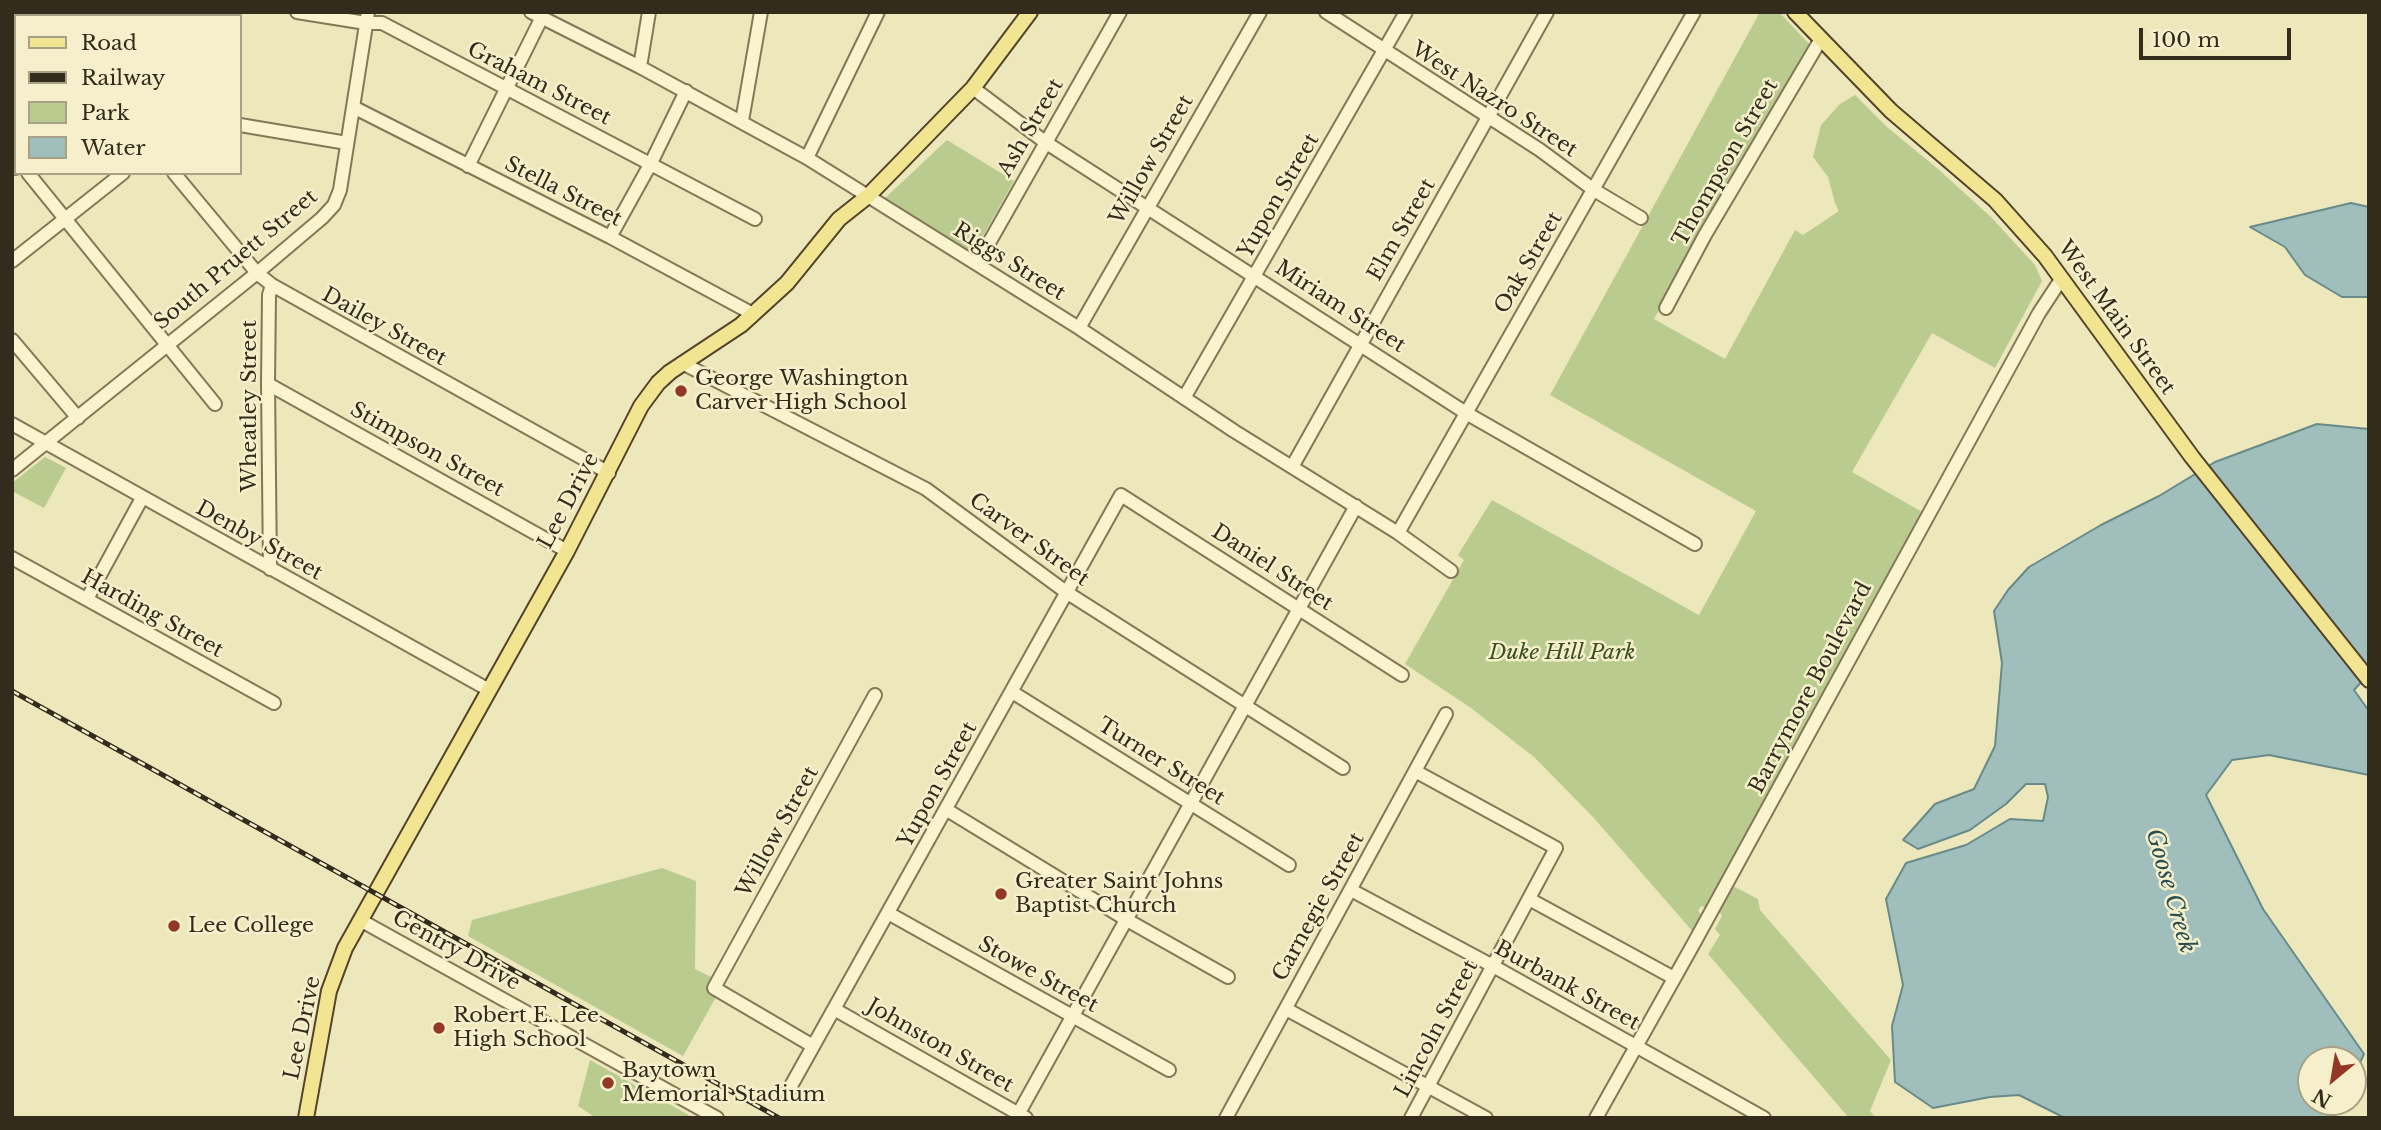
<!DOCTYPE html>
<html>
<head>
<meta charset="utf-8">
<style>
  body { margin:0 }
  #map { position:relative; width:2381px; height:1130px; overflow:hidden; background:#ede7bc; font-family:"Libre Baskerville",serif }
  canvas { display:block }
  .frame { position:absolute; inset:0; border:14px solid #332b1b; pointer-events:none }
  .legend { position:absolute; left:14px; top:14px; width:228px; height:161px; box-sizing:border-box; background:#f5f0cb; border:2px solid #a7a185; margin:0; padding:9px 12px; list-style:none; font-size:21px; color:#332b1b }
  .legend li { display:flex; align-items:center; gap:14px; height:35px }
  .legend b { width:35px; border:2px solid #a7a185 }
  .north { position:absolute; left:2297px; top:1046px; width:70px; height:70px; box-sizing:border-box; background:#f5f0cb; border:2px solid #a7a185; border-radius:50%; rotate:210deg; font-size:19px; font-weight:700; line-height:28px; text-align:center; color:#332b1b }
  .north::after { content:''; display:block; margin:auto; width:24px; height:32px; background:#933826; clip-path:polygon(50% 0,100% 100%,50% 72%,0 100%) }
  .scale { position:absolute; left:2139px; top:28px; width:152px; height:32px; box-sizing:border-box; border:4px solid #332b1b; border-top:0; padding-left:9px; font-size:21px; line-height:24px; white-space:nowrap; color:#332b1b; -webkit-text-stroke:5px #f5f0cb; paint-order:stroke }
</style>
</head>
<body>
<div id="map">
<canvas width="2381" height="1130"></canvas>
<div class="frame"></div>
<ul class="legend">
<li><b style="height:9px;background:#f2e592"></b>Road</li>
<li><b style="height:9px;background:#332b1b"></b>Railway</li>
<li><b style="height:19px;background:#bacb90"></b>Park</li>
<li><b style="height:19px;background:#a0bebb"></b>Water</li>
</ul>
<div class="north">N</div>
<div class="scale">100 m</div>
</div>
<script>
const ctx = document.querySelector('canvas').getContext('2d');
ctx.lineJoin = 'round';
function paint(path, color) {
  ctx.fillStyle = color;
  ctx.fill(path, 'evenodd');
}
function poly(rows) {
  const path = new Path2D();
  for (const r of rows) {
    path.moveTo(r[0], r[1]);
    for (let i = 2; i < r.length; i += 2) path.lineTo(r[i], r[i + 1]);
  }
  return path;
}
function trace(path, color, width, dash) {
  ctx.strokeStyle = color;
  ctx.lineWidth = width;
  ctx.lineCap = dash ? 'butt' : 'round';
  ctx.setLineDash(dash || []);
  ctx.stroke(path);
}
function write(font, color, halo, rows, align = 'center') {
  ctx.font = font + ' "Libre Baskerville",serif';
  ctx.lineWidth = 5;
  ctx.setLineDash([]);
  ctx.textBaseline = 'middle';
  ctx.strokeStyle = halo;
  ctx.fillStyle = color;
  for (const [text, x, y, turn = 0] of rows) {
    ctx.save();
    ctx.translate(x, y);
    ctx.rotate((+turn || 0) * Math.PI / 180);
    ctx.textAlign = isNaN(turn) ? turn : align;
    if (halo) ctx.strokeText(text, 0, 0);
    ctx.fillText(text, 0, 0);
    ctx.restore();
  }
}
const green = poly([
  [1760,12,1779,12,1811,46,1654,319,1725,359,1795,230,1803,235,1839,211,1835,203,1828,177,1813,157,1821,125,1840,104,1855,95,1887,127,1938,169,1991,217,2035,265,2042,281,1995,368,1932,333,1852,472,1924,513,1707,908,1701,906,1698,911,1703,917,1694,933,1593,817,1534,757,1471,708,1405,664,1464,560,1458,555,1492,500,1699,615,1756,511,1550,395],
  [947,140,1014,181,975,250,971,252,885,201,884,199],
  [45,457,66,468,44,508,12,491,12,483],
  [662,868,696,881,695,969,711,977,716,997,683,1056,468,936,472,920],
  [1735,887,1758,899,1760,910,1891,1060,1870,1111,1876,1118,1849,1118,1708,954,1720,935,1715,929,1722,916,1719,911,1731,888],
  [590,1060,694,1118,596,1118,578,1106]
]);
const water = poly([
  [2351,203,2369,207,2369,297,2342,297,2305,275,2285,247,2250,227,2351,203],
  [2317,424,2369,429,2369,674,2354,690,2369,711,2369,775,2269,755,2232,760,2206,795,2263,909,2364,1054,2353,1078,2353,1060,2311,1060,2311,1102,2341,1102,2334,1118,2065,1118,2019,1095,1990,1097,1933,1108,1895,1082,1892,1026,1903,985,1886,899,1906,863,1966,845,2010,819,2043,821,2048,797,2045,784,2026,784,2006,804,1970,830,1918,849,1903,840,1935,804,1974,789,1995,746,2002,663,1994,611,2008,590,2029,567,2101,525,2159,496,2215,462,2317,424]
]);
const minor = poly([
  [297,12,366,23,382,23,755,219],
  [531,12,640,67,807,158,1079,328,1234,431,1398,533,1451,571],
  [1326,12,1540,150,1594,190,1641,218],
  [33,16,34,12],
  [203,16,203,12],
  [640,67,649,12],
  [973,88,1045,142,1466,413,1695,544],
  [353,107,610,237,753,314],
  [12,120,16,112],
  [742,121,761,12],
  [240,125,347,143],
  [807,158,878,12],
  [468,166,542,17],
  [12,167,16,168],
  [28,173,215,404],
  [174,173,257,273,272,285,609,473],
  [610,237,651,163,686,91],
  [12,261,123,173],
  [977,264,1120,12],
  [1666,308,1705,235,1821,39],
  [1079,328,1260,12],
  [12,340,78,418],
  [682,363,926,489,1066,592,1343,768],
  [268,384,567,551],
  [1184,398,1406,12],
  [12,424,489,690],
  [1292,467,1547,12],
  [12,470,257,273,322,218,334,205,340,190,368,12],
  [1398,533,1694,12],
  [12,558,274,703],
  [270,569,268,384,269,295,272,285],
  [87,599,142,498],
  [1012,692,1289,865],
  [947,810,1127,920,1228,977],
  [1351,890,1493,966,1764,1118],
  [1529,899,1674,978],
  [888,913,1169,1070],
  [360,920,717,1118],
  [834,1009,1026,1118],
  [1286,1009,1486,1118],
  [813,1046,714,988,875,695],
  [787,1093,1121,495,1402,675],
  [1016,1118,1356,506],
  [1226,1118,1446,714],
  [1411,1118,1556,848,1415,771],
  [1596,1118,1694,943,2039,313,2062,278]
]);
const major = poly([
  [1795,12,1891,111,1995,200,2045,256,2192,457,2369,680],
  [306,1118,329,991,345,948,567,551,641,406,658,383,670,372,741,325,787,283,839,219,868,196,973,88,1030,12]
]);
const rail = poly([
  [12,691,779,1118]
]);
const markers = [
  [681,391,7,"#933826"],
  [1001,894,7,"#933826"],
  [174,926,7,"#933826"],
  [439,1028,7,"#933826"],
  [608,1083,7,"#933826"]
];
const streetNames = [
  ["Graham Street",539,84,27],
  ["West Nazro Street",1494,100,33],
  ["Ash Street",1031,128,-60],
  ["Willow Street",1152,160,-60],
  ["Thompson Street",1726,163,-60],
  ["Stella Street",563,192,27],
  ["Yupon Street",1279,196,-60],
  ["Elm Street",1402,230,-60],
  ["South Pruett Street",236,260,-40],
  ["Riggs Street",1009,262,32],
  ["Oak Street",1529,263,-60],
  ["Miriam Street",1340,307,33],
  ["West Main Street",2116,318,54],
  ["Dailey Street",384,327,29],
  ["Wheatley Street",250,406,-90],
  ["Stimpson Street",427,450,29],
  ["Lee Drive",569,501,-62],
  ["Carver Street",1029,540,36],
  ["Denby Street",259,541,29],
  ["Daniel Street",1272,568,33],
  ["Harding Street",152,614,29],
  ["Barrymore Boulevard",1811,688,-62],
  ["Turner Street",1161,762,32],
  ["Yupon Street",938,785,-61],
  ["Willow Street",778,832,-61],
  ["Carnegie Street",1319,907,-61],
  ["Gentry Drive",456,951,29],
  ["Stowe Street",1038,975,29],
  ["Burbank Street",1567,986,29],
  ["Lee Drive",303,1028,-78],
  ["Lincoln Street",1437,1029,-62],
  ["Johnston Street",940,1046,30]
];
const poiNames = [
  ["George Washington",695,379],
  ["Carver High School",695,403],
  ["Greater Saint Johns",1015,882],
  ["Baptist Church",1015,906],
  ["Lee College",188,926],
  ["Robert E. Lee",453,1016],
  ["High School",453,1040],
  ["Baytown",622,1071],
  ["Memorial Stadium",622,1095]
];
const parkNames = [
  ["Duke Hill Park",1562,653]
];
const waterNames = [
  ["Goose Creek",2170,891,74]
];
paint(green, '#bacb90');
paint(water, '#a0bebb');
trace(water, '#688b89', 2);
trace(minor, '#847756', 16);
trace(major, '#52432a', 18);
trace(minor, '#f9f3ce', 12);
trace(major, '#f2e592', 14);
trace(rail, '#332b1b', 5);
trace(rail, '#f5f0cb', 2.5, [8]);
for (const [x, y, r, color] of markers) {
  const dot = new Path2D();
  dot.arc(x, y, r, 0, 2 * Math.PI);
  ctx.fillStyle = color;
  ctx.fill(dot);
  trace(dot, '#f5f0cb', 2.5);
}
write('21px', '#332b1b', '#f5f0cb', streetNames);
write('21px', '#332b1b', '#f5f0cb', poiNames, 'left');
write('italic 21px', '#3c5021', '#f5f0cb', parkNames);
write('italic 23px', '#2a4f53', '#f5f0cb', waterNames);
</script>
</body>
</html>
